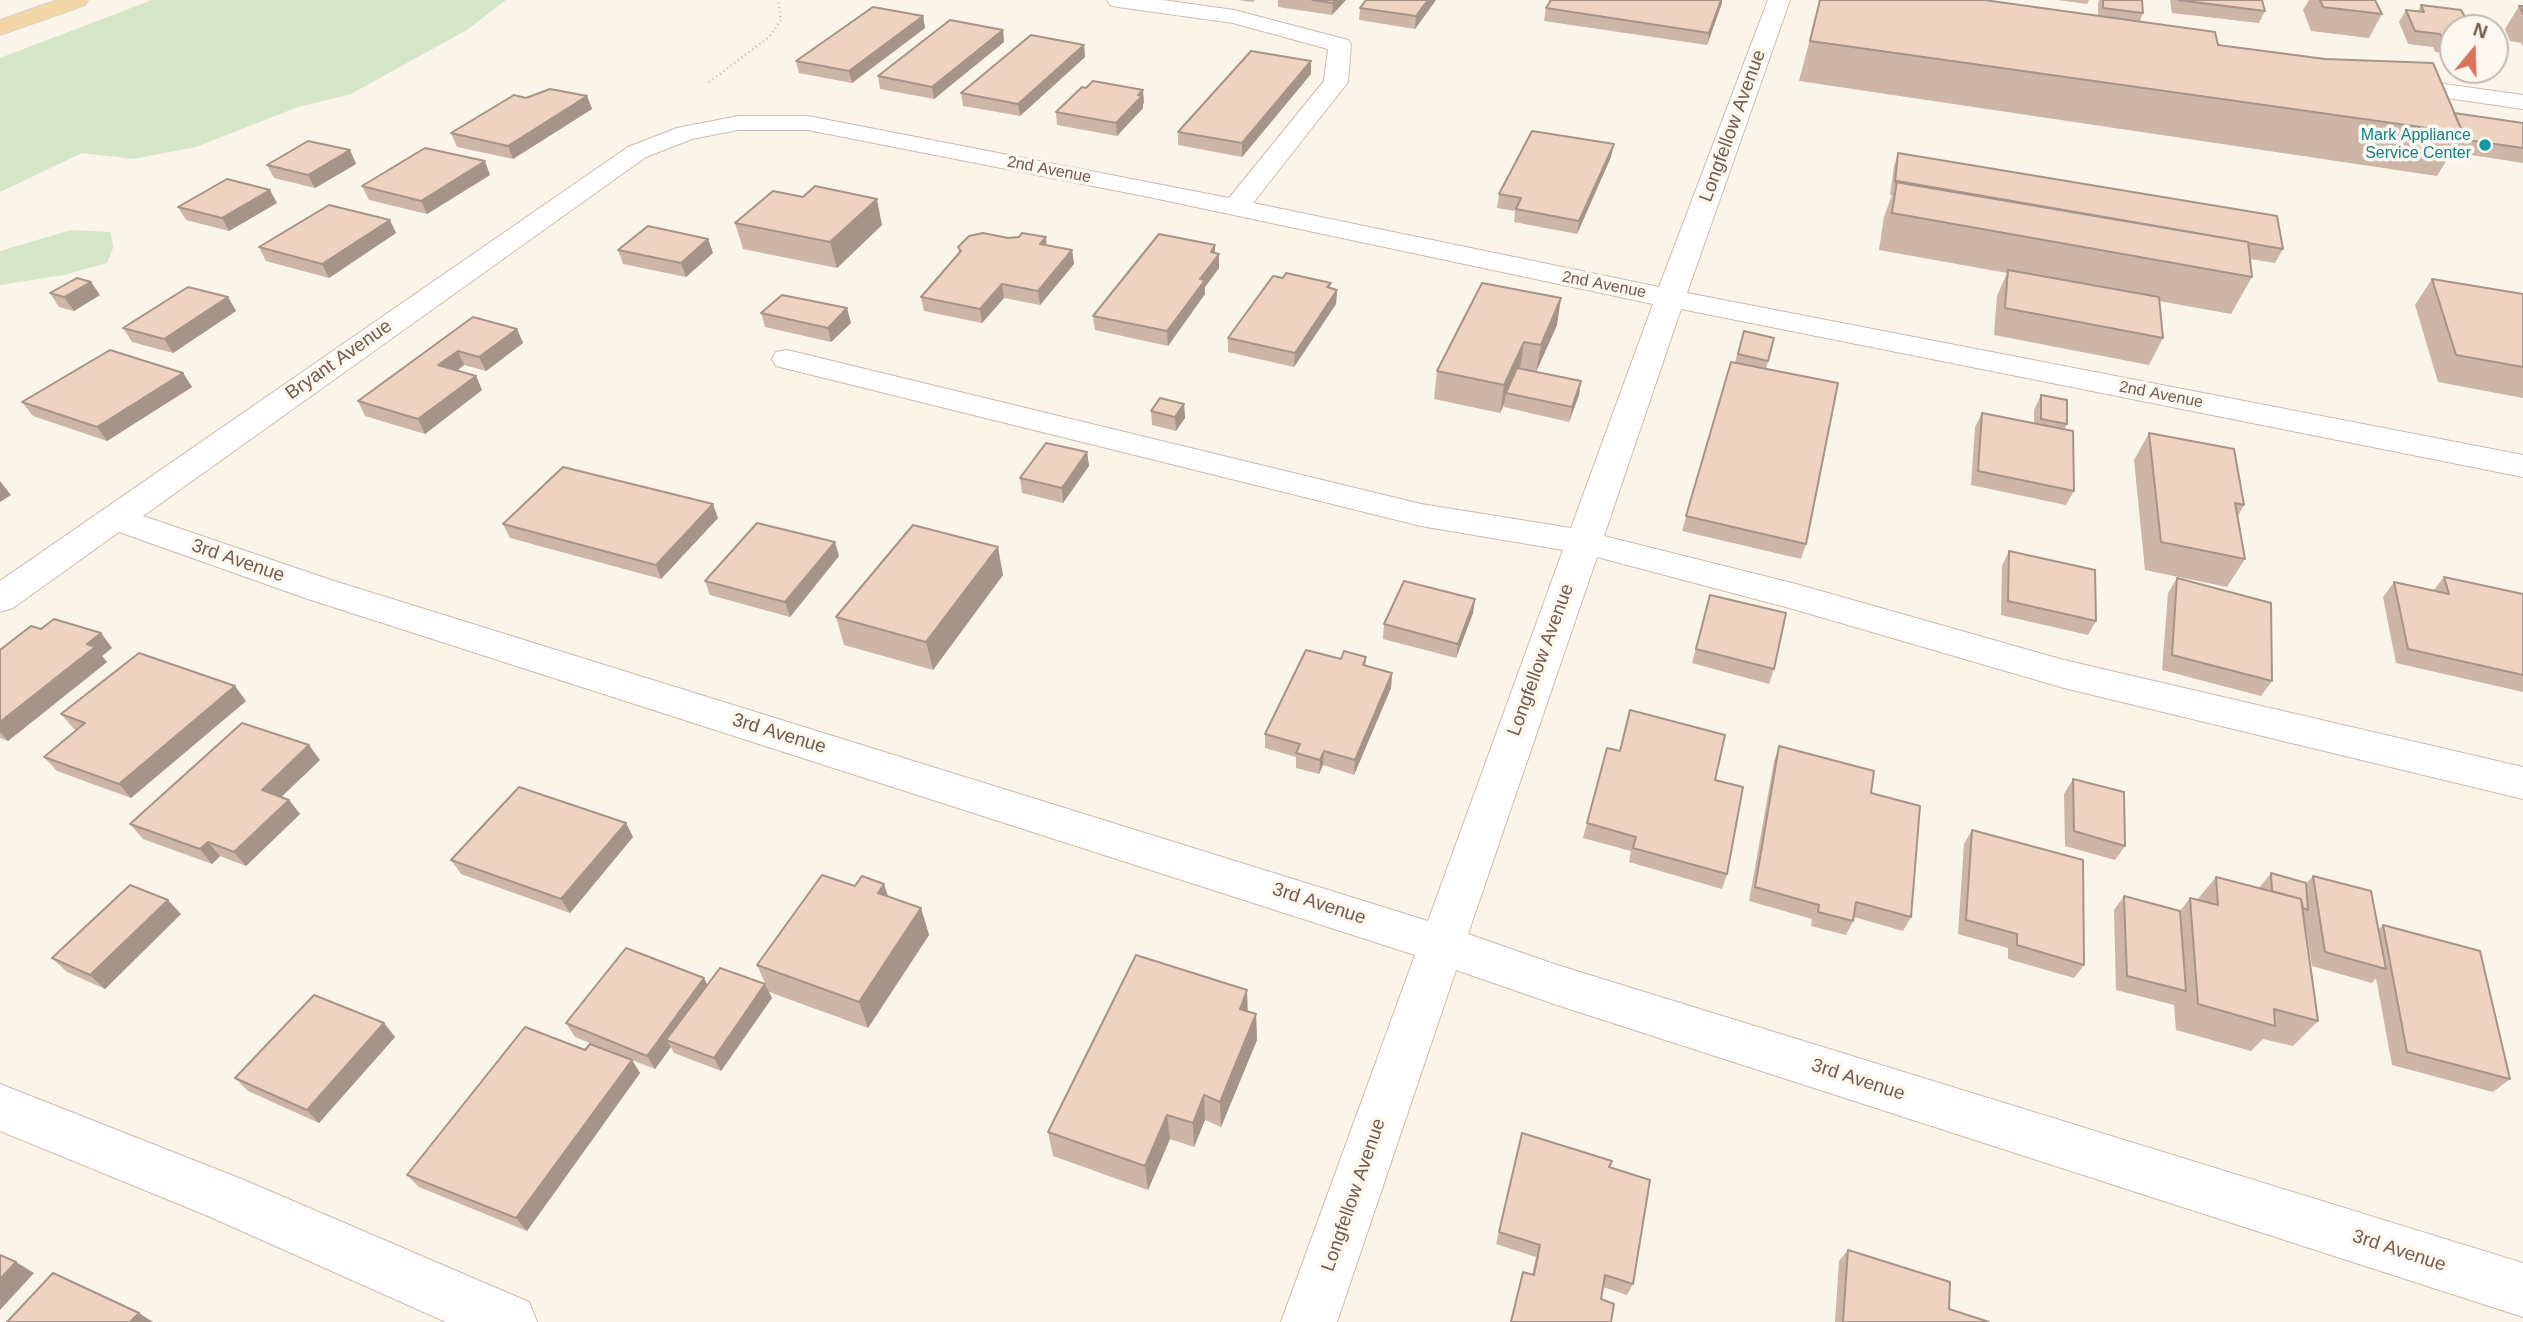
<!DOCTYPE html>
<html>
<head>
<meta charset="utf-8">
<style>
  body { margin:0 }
  #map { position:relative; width:2523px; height:1322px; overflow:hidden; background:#fbf4e9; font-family:Helvetica,sans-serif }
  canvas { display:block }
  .north { position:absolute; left:2439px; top:14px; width:70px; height:70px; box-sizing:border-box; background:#fdf8ef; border:2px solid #c6b9af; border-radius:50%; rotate:19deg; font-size:19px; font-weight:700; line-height:28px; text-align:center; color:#735b4f }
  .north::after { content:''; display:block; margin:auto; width:24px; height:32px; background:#d9745a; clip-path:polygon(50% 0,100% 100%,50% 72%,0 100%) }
</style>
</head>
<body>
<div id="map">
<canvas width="2523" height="1322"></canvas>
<div class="north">N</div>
</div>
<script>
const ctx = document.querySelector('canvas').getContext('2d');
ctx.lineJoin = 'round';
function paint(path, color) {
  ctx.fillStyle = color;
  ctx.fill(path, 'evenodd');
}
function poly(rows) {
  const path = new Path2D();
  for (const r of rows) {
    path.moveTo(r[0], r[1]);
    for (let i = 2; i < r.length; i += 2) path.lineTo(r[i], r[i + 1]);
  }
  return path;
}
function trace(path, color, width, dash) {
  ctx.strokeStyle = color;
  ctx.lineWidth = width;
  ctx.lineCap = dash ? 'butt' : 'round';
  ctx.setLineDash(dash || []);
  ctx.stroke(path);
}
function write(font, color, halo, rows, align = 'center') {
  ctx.font = font + ' Helvetica,sans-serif';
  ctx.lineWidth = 7;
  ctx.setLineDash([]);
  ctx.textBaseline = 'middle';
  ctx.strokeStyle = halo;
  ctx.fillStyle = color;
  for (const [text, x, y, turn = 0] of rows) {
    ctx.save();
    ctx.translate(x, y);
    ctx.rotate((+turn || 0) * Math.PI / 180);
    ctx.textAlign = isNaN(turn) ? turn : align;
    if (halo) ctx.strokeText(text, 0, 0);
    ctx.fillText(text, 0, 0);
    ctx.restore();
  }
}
const green = poly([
  [152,0,506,0,467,30,351,94,298,107,196,147,133,159,82,153,0,192,0,58],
  [71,230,111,232,113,248,107,263,64,275,0,285,0,251]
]);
const path = poly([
  [709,82,769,37,781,20,778,0]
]);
const minor = poly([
  [1107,0,1163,0,1234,10,1348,40,1351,45,1348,82,1253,203,1659,287,1768,0,1790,0,1687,293,2523,455,2523,477,1681,309,1604,536,1796,584,2064,660,2523,767,2523,799,2064,688,1793,609,1597,557,1468,934,1557,965,2523,1263,2523,1317,1557,1005,1456,970,1337,1322,1281,1322,1415,955,305,598,119,532,13,608,0,612,0,581,628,147,677,128,738,116,808,116,1229,198,1324,81,1328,49,1233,23,1118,7,1110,5,1107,0],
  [738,130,808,130,1149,197,1653,304,1571,528,1421,504,787,350,776,352,772,359,776,366,1421,526,1563,550,1428,921,331,580,143,516,646,157,692,139,738,130],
  [2394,77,2523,95,2523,109,2386,89,2382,84,2386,79,2394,77],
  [0,1084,244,1180,529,1302,537,1322,446,1322,208,1216,0,1131,0,1084]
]);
const major = poly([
  [57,0,88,0,85,5,0,35,0,20,57,0]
]);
const wall = poly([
  [1238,0,1255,0,1253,2],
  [1278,0,1346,0,1332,15,1278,7],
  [1366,0,1436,0,1415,29,1359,20,1360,8],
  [1820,0,2098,16,2098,4,2099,0,2142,0,2143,13,2140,21,2454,113,2523,123,2523,163,2452,152,2437,176,1799,81],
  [2057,0,2089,0,2087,4],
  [2170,0,2262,0,2265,11,2259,23,2172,13],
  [2309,0,2375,0,2382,14,2369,38,2311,31,2303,10],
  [1722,3,1707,45,1544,21,1546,8],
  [2421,5,2453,28,2453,54,2435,52,2433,47,2408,44,2399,22,2406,10,2418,11],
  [2519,6,2523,6,2523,47,2521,43,2510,41,2505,29],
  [923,16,925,28,852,83,799,73,796,61],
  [1003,30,1004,42,934,99,880,89,878,76],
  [1084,45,1085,57,1020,116,963,106,961,93],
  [1311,61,1311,74,1242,157,1178,145,1178,132],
  [587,96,592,109,513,159,457,147,451,133,526,98],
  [1144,103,1143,104,1143,108,1117,136,1057,125,1056,112],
  [350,150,356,164,315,188,274,178,267,165],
  [1898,153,2283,249,2275,263,2250,259,2252,277,2231,314,2159,301,2163,338,2149,365,1994,335,1997,296,2007,273,1879,250,1884,217,1892,195,1890,195,1894,166],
  [1611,157,1577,234,1514,222,1515,211,1497,208,1499,194],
  [490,175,427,214,369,200,362,186],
  [277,203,229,231,186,220,178,207],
  [735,223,882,225,837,268,743,249],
  [396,233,329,278,266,261,259,247],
  [708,239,713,253,686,277,623,264,618,250],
  [1046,245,1072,250,1074,264,1040,305,1004,298,982,323,924,311,921,297,959,254,958,247],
  [1215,253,1219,268,1205,287,1205,294,1168,346,1095,330,1093,316],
  [1283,278,1331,283,1330,288,1337,290,1336,304,1294,367,1228,352,1228,338],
  [2432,279,2523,294,2523,398,2438,382,2415,305],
  [50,293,100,295,74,311,59,307],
  [228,297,236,311,173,353,132,342,123,328],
  [761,313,851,323,831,342,765,327],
  [473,317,517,329,523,343,486,371,464,365,457,371,476,376,482,390,425,434,365,416,358,401],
  [1557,325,1536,372,1581,381,1579,395,1569,422,1504,407,1504,404,1500,413,1434,399,1437,371],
  [1744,331,1774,338,1766,369,1806,544,1801,559,1682,531,1731,362,1735,362],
  [183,373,192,387,107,441,33,416,22,402],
  [2041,395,2067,424,2064,430,2074,491,2066,505,1971,485,1975,427,1982,413,2034,423,2034,410],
  [1184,404,1185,418,1176,431,1152,425,1151,411],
  [2149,433,2244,505,2238,516,2245,559,2227,587,2145,570,2134,460],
  [1087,452,1089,466,1063,503,1022,493,1020,478],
  [718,518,661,579,510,538,503,524],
  [2009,551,2096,621,2088,635,2001,615,2002,566],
  [839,556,790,617,710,595,705,581],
  [1003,575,933,670,844,645,836,617],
  [2444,577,2523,594,2523,692,2396,663,2383,597,2394,582,2433,591],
  [2177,578,2272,681,2261,696,2162,670,2168,593],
  [1710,595,1774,669,1769,684,1692,663],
  [1475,599,1473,613,1456,658,1383,639,1384,624],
  [41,629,101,633,112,648,102,656,107,662,8,741,0,738,0,650],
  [1366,657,1366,666,1392,673,1391,688,1354,775,1323,765,1319,774,1296,768,1296,757,1265,748,1265,734,1341,659],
  [246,701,131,798,57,771,44,757,77,730,74,729,61,714],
  [1779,746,1871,793,1911,917,1903,931,1854,917,1853,921,1846,935,1811,926,1812,919,1749,901,1774,761],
  [1607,748,1715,780,1727,874,1722,889,1629,862,1631,851,1583,838],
  [320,760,281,797,289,800,300,814,246,866,220,856,212,864,143,839,130,824],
  [2073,779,2125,846,2115,860,2065,846,2064,794],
  [626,823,633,837,570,913,461,874,451,860],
  [1972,830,2084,965,2074,978,2008,959,2008,948,1958,934,1964,844],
  [2271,873,2306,884,2313,876,2378,930,2383,925,2510,1079,2493,1092,2392,1065,2376,978,2372,983,2312,966,2304,915,2318,1021,2293,1046,2263,1039,2251,1051,2176,1030,2174,1005,2116,990,2114,910,2124,896,2180,911,2190,898,2197,900,2216,877,2259,888],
  [888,897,921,908,929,935,868,1028,769,992,757,965],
  [181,914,105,989,67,972,52,958],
  [704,978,707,985,765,984,772,998,721,1071,674,1053,671,1047,655,1069,632,1060,640,1073,527,1231,419,1187,407,1175,585,1050,629,1059,575,1037,566,1023],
  [1247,1011,1256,1014,1257,1040,1221,1127,1205,1120,1194,1147,1170,1139,1148,1190,1053,1156,1048,1132],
  [384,1023,395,1037,319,1123,248,1091,235,1078],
  [1519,1146,1609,1167,1633,1284,1627,1295,1603,1287,1601,1299,1611,1322,1510,1322,1523,1272,1532,1275,1536,1257,1496,1244],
  [1848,1250,1949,1309,1989,1322,1835,1322,1839,1261]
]);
const shadedWall = poly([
  [1335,0,1346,0,1332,15,1333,3],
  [1428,0,1436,0,1415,29,1416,16],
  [1721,0,1722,0,1722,3,1707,45,1709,33],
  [923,16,925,28,852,83,849,71],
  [1003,30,1004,42,934,99,932,87],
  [1084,45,1085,57,1020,116,1018,104],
  [1311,61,1311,74,1242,157,1242,143],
  [1143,90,1144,103,1143,104,1143,108,1117,136,1116,123],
  [587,96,592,109,513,159,508,146],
  [1614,144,1611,157,1577,234,1579,221],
  [350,150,356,164,315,188,308,175],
  [485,161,490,175,427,214,421,201],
  [270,190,277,203,229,231,222,218],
  [877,199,882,225,837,268,830,242],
  [390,220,396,233,329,278,322,264],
  [1046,237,1047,251,1040,244],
  [708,239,713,253,686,277,681,263],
  [1215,245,1215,258,1219,254,1219,268,1205,287,1205,294,1168,346,1167,331,1200,279,1211,252],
  [1072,250,1074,264,1040,305,1038,291],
  [91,282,100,295,74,311,64,297],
  [1002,284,1004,298,982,323,980,309],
  [1337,290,1336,304,1294,367,1295,353],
  [228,297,236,311,173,353,164,339],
  [1561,298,1557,325,1536,372,1541,345],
  [847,308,851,323,831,342,828,328],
  [517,329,523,343,486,371,479,357],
  [1524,342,1520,369,1506,393,1504,404,1500,413,1504,385],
  [458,351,464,365,445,379,438,365],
  [183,373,192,387,107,441,97,427],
  [476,376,482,390,425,434,418,419],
  [1581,381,1579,395,1569,422,1572,407],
  [1184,404,1185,418,1176,431,1175,417],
  [1087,452,1089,466,1063,503,1062,488],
  [0,481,11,495,0,502],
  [713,504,718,518,661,579,656,565],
  [835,542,839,556,790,617,785,602],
  [998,547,1003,575,933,670,926,642],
  [1475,599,1473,613,1456,658,1458,644],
  [101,633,112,648,102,656,107,662,8,741,0,732,0,722,87,644],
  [1392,673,1391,688,1354,775,1355,760],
  [235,686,246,701,131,798,119,784],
  [309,745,320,760,273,805,262,790],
  [1324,751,1323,765,1319,774,1320,760],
  [289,800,300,814,246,866,234,852],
  [626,823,633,837,570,913,561,899],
  [208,842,220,856,212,864,200,849],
  [884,884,893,911,878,893],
  [168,900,181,914,105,989,90,975],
  [921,908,929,935,868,1028,859,1002],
  [704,978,711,992,666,1040,671,1047,655,1069,647,1056],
  [765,984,772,998,721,1071,714,1058],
  [1247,990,1248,1016,1240,1009],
  [1256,1014,1257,1040,1221,1127,1220,1102],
  [384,1023,395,1037,319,1123,307,1110],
  [632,1060,640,1073,527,1231,516,1218],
  [1204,1095,1205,1120,1194,1147,1193,1123],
  [1167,1115,1170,1139,1148,1190,1145,1166],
  [16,1262,34,1273,0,1310,0,1279],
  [139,1313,153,1322,130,1322]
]);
const building = poly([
  [1312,0,1335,0,1333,3,1312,0],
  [1366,0,1428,0,1416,16,1360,8,1366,0],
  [1551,0,1721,0,1709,33,1546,8,1551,0],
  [1820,0,1984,0,2215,32,2218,45,2325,59,2433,63,2463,133,1810,41,1820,0],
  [2103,0,2142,0,2143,13,2103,8,2103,0],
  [2178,0,2262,0,2265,11,2178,0],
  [2320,0,2375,0,2382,14,2323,7,2320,0],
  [2421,5,2461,10,2465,17,2479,19,2484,28,2453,28,2453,41,2443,40,2440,34,2415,31,2406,10,2424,12,2421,5],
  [2519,6,2523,6,2523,14,2519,6],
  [873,7,923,16,849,71,796,61,873,7],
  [950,20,1003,30,932,87,878,76,950,20],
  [1031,35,1084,45,1018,104,961,93,1031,35],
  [1251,51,1311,61,1242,143,1178,132,1251,51],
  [1093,81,1143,90,1138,95,1142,96,1116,123,1056,112,1082,87,1086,88,1093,81],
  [550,89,587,96,508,146,451,133,514,95,526,98,550,89],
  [2454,113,2523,123,2523,148,2460,139,2463,133,2454,113],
  [1532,131,1614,144,1579,221,1516,209,1521,198,1499,194,1532,131],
  [308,141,350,150,308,175,267,165,308,141],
  [425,148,485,161,421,201,362,186,425,148],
  [1898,153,2277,216,2283,249,2248,243,2248,242,1895,182,1898,153],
  [227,179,270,190,222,218,178,207,227,179],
  [1897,181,2248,242,2252,277,1892,213,1897,181],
  [815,186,877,199,830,242,735,223,773,191,803,197,815,186],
  [329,205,390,220,322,264,259,247,329,205],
  [648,226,708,239,681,263,618,250,648,226],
  [983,233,1008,238,1019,237,1022,233,1046,237,1040,244,1072,250,1038,291,1002,284,980,309,921,297,961,251,958,247,969,236,983,233],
  [1159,234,1215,245,1211,252,1219,254,1200,279,1205,280,1167,331,1093,316,1159,234],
  [2008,270,2159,297,2163,338,2005,308,2008,270],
  [1286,273,1331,283,1327,287,1337,290,1295,353,1228,338,1273,276,1283,278,1286,273],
  [77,278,91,282,64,297,50,293,77,278],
  [2432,279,2523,294,2523,367,2456,355,2432,279],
  [1482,283,1561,298,1541,345,1524,342,1504,385,1437,371,1482,283],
  [188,287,228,297,164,339,123,328,188,287],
  [782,295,847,308,828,328,761,313,782,295],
  [473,317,517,329,479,357,458,351,438,365,476,376,418,419,358,401,473,317],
  [1744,331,1774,338,1768,361,1738,354,1744,331],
  [110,350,183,373,97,427,22,402,110,350],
  [1731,362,1838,383,1806,544,1686,516,1731,362],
  [1517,368,1581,381,1572,407,1506,393,1517,368],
  [2041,395,2067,400,2067,424,2041,419,2041,395],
  [1160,398,1184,404,1175,417,1151,411,1160,398],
  [1982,413,2073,431,2074,491,1978,471,1982,413],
  [2149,433,2234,449,2244,505,2235,503,2245,559,2161,542,2149,433],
  [1046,443,1087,452,1062,488,1020,478,1046,443],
  [563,467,713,504,656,565,503,524,563,467],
  [757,523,835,542,785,602,705,581,757,523],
  [913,525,998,547,926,642,836,617,913,525],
  [2009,551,2095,570,2096,621,2008,601,2009,551],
  [2444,577,2523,594,2523,675,2408,649,2394,582,2449,594,2444,577],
  [2177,578,2271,603,2272,681,2172,655,2177,578],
  [1404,581,1475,599,1458,644,1384,624,1404,581],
  [1710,595,1786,613,1774,669,1696,649,1710,595],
  [54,619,101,633,87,644,95,647,0,722,0,650,31,626,41,629,54,619],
  [1306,650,1341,659,1344,651,1366,657,1363,665,1392,673,1355,760,1324,751,1320,760,1296,753,1300,744,1265,734,1306,650],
  [139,653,235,686,119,784,44,757,85,723,61,714,139,653],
  [1630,710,1725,735,1715,780,1743,787,1727,874,1633,848,1636,837,1587,823,1607,748,1620,751,1630,710],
  [242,723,309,745,262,790,289,800,234,852,208,842,200,849,130,824,242,723],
  [1779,746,1874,771,1871,793,1920,806,1911,917,1856,902,1853,921,1818,912,1819,905,1755,887,1779,746],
  [2073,779,2124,792,2125,846,2074,831,2073,779],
  [519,787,626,823,561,899,451,860,519,787],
  [1972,830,2083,860,2084,965,2017,945,2017,934,1966,920,1972,830],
  [2271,873,2306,883,2308,910,2303,908,2301,899,2272,891,2271,873],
  [822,875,855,886,862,876,884,884,878,893,921,908,859,1002,757,965,822,875],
  [2313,876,2371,891,2386,969,2325,952,2313,876],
  [2216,877,2301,899,2318,1021,2274,1009,2275,1026,2198,1004,2190,898,2218,905,2216,877],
  [130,885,168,900,90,975,52,958,130,885],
  [2124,896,2180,911,2186,991,2127,976,2124,896],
  [2383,925,2480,951,2510,1079,2407,1052,2383,925],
  [626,948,704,978,647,1056,566,1023,626,948],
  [1136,955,1247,990,1240,1009,1256,1014,1220,1102,1204,1095,1193,1123,1167,1115,1145,1166,1048,1132,1136,955],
  [720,968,765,984,714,1058,666,1040,720,968],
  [314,995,384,1023,307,1110,235,1078,314,995],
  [525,1027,585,1050,590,1044,632,1060,516,1218,407,1175,525,1027],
  [1522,1133,1612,1161,1609,1167,1650,1180,1633,1284,1605,1275,1601,1299,1614,1304,1611,1322,1511,1322,1523,1272,1534,1275,1540,1245,1499,1232,1522,1133],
  [1848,1250,1950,1282,1949,1309,1989,1322,1843,1322,1848,1250],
  [0,1255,16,1262,0,1279,0,1255],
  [53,1273,139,1313,130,1322,7,1322,53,1273]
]);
const markers = [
  [2485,145,7,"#0f9aa8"]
];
const farCulturenames = [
  ["Mark Appliance",2471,136],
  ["Service Center",2471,154]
];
const farStreetnames = [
  ["2nd Avenue",1049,170,11],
  ["2nd Avenue",1604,285,11],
  ["2nd Avenue",2161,395,11]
];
const streetNames = [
  ["Longfellow Avenue",1733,126,-70],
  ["Bryant Avenue",339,360,-35],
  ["3rd Avenue",238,561,19],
  ["Longfellow Avenue",1541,660,-70],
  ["3rd Avenue",779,734,17],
  ["3rd Avenue",1319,904,18],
  ["3rd Avenue",1858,1080,18],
  ["Longfellow Avenue",1354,1195,-71],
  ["3rd Avenue",2399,1251,18]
];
paint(green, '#d6e7c9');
trace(minor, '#ccbcb0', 2);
trace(major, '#d8d1ce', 2);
trace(path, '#d3b7a6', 2.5, [1, 3.5]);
paint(minor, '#fff');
paint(major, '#f3d6a8');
paint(wall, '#cdb5a8');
paint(shadedWall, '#a79488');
paint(building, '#eed3c3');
trace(building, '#a79488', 2);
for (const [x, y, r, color] of markers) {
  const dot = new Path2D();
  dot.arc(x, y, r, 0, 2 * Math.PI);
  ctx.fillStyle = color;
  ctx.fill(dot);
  trace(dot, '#fdf8ef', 2.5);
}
write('16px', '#0d838f', '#fdf8ef', farCulturenames, 'right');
write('16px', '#735b4f', '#fdf8ef', farStreetnames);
write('19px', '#735b4f', '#fdf8ef', streetNames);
</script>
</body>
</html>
